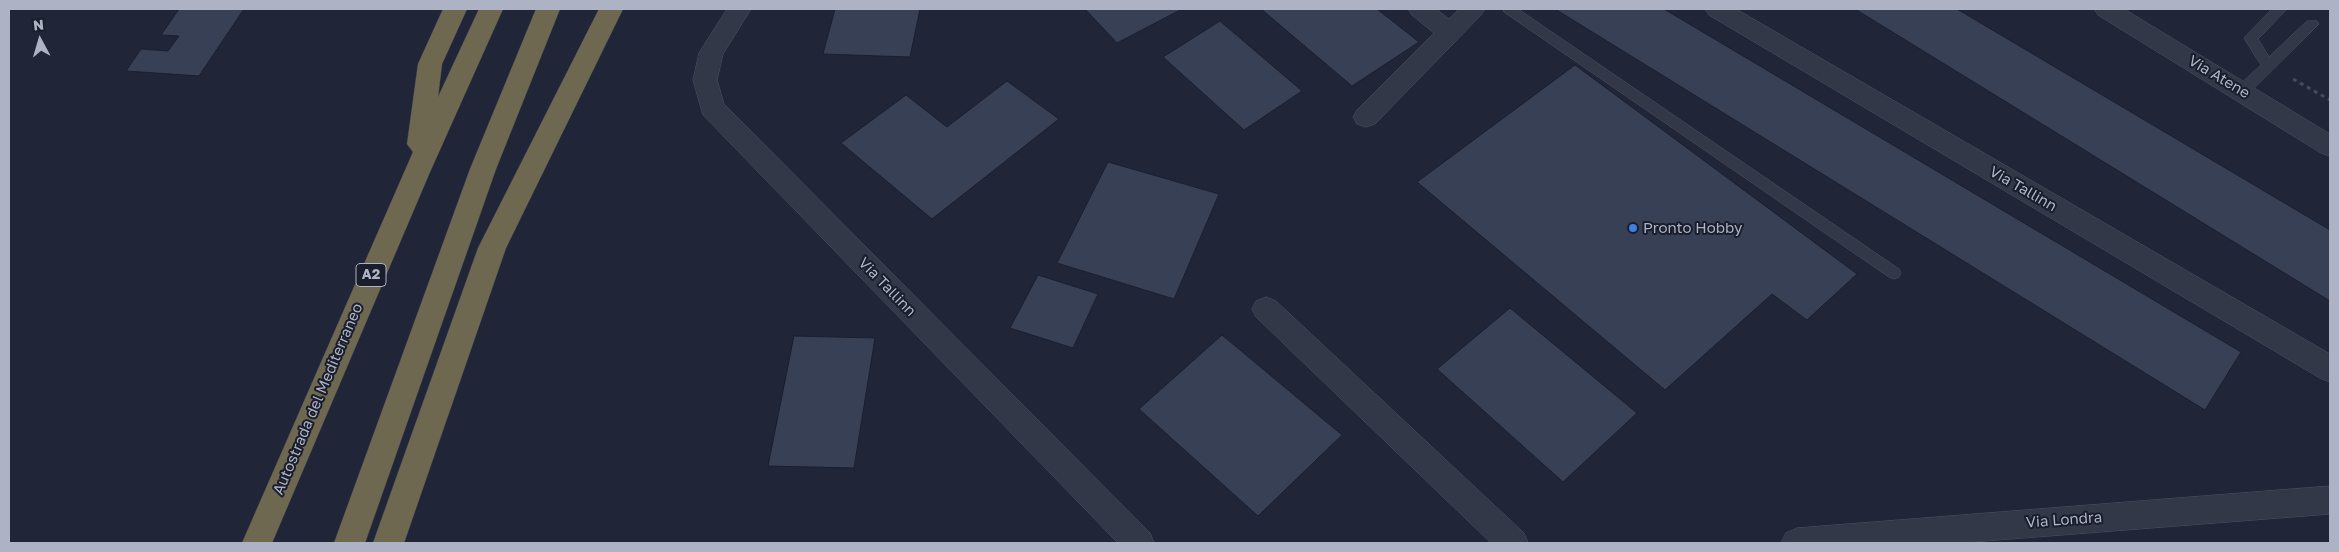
<!DOCTYPE html>
<html>
<head>
<meta charset="utf-8">
<style>
  body { margin:0 }
  #map { position:relative; width:2339px; height:552px; overflow:hidden; background:#202538; font-family:"Golos Text",sans-serif }
  canvas { display:block }
  .frame { position:absolute; inset:0; border:10px solid #adb2c5; pointer-events:none }
  .north { position:absolute; left:15px; top:15px; width:50px; height:50px; -webkit-text-stroke:4px #191d2c; paint-order:stroke; rotate:354deg; font-size:14px; font-weight:700; line-height:20px; text-align:center; color:#adb2c5 }
  .north::after { content:''; display:block; margin:auto; width:18px; height:22px; background:#adb2c5; clip-path:polygon(50% 0,100% 100%,50% 72%,0 100%) }
</style>
</head>
<body>
<div id="map">
<canvas width="2339" height="552"></canvas>
<div class="frame"></div>
<div class="north">N</div>
</div>
<script>
const ctx = document.querySelector('canvas').getContext('2d');
ctx.lineJoin = 'round';
function paint(path, color) {
  ctx.fillStyle = color;
  ctx.fill(path, 'evenodd');
}
function poly(rows) {
  const path = new Path2D();
  for (const r of rows) {
    path.moveTo(r[0], r[1]);
    for (let i = 2; i < r.length; i += 2) path.lineTo(r[i], r[i + 1]);
  }
  return path;
}
function trace(path, color, width, dash) {
  ctx.strokeStyle = color;
  ctx.lineWidth = width;
  ctx.lineCap = dash ? 'butt' : 'round';
  ctx.setLineDash(dash || []);
  ctx.stroke(path);
}
function write(font, color, halo, rows, align = 'center') {
  ctx.font = font + ' "Golos Text",sans-serif';
  ctx.lineWidth = 4;
  ctx.setLineDash([]);
  ctx.textBaseline = 'middle';
  ctx.strokeStyle = halo;
  ctx.fillStyle = color;
  for (const [text, x, y, turn = 0] of rows) {
    ctx.save();
    ctx.translate(x, y);
    ctx.rotate((+turn || 0) * Math.PI / 180);
    ctx.textAlign = isNaN(turn) ? turn : align;
    if (halo) ctx.strokeText(text, 0, 0);
    ctx.fillText(text, 0, 0);
    ctx.restore();
  }
}
const building = poly([
  [179,9,244,9,199,76,126,71,141,49,168,51,179,36,161,35,179,9],
  [835,9,920,9,910,57,823,54,835,9],
  [1085,9,1182,9,1117,43,1085,9],
  [1261,9,1377,9,1419,42,1352,86,1261,9],
  [1555,9,1664,9,2241,352,2205,410,1555,9],
  [1855,9,1957,9,2330,230,2330,301,1855,9],
  [1220,21,1302,91,1244,130,1163,57,1220,21],
  [1575,65,1857,274,1807,320,1772,294,1665,390,1417,182,1575,65],
  [1007,81,1059,119,932,219,841,143,906,95,947,127,1007,81],
  [1108,162,1219,194,1174,299,1057,263,1108,162],
  [1038,275,1098,294,1073,348,1010,328,1038,275],
  [1510,308,1637,413,1563,482,1437,369,1510,308],
  [1222,335,1342,435,1258,516,1139,409,1222,335],
  [794,336,875,338,854,468,768,466,794,336]
]);
const path = poly([
  [2293,79,2330,100]
]);
const service = poly([
  [1503,9,1518,9,1899,269,1901,273,1899,277,1894,279,1889,277,1504,12,1503,9],
  [2272,9,2287,9,2258,39,2269,57,2307,21,2317,21,2319,24,2247,95,2237,95,2235,91,2237,87,2261,65,2244,38,2272,9]
]);
const minor = poly([
  [727,9,751,9,723,54,717,80,724,104,1150,533,1154,543,1118,543,703,115,693,80,699,53,727,9],
  [1408,9,1436,9,1449,19,1459,9,1485,9,1481,15,1375,124,1366,127,1357,124,1353,117,1357,110,1434,33,1412,15,1408,9],
  [1705,9,1736,9,2330,354,2330,382,2320,378,1709,15,1705,9],
  [2094,9,2124,9,2330,134,2330,156,2321,153,2098,15,2094,9],
  [1266,297,1276,301,1524,533,1528,543,1491,543,1256,317,1252,309,1256,301,1266,297]
]);
const tertiary = poly([
  [2330,486,2330,514,1959,543,1781,543,1786,533,1797,528,2330,486]
]);
const motorway = poly([
  [443,9,467,9,442,64,438,97,479,9,503,9,430,172,272,543,242,543,413,152,407,144,418,64,443,9],
  [536,9,560,9,496,169,365,543,334,543,470,169,536,9],
  [599,9,623,9,506,248,404,543,373,543,478,248,599,9]
]);
const markers = [
  [1633,228,5,"#3f7fe0"]
];
const shields = [
  [371,275,30]
];
const shieldNames = [
  ["A2",371,275]
];
const streetNames = [
  ["Via Atene",2219,77,31],
  ["Via Tallinn",2023,189,30],
  ["Via Tallinn",887,287,46],
  ["Autostrada del Mediterraneo",318,399,-67],
  ["Via Londra",2064,520,-4]
];
const poiNames = [
  ["Pronto Hobby",1643,228]
];
paint(building, '#384056');
trace(building, '#1b1f2e', 1);
trace(service, '#4e5263', 1);
trace(minor, '#4e5263', 1);
trace(tertiary, '#4e5263', 1);
trace(motorway, '#3b3f4f', 1);
trace(path, '#3f4f56', 3, [4, 4]);
paint(service, '#333848');
paint(minor, '#333848');
paint(tertiary, '#333848');
paint(motorway, '#6e6850');
for (const [x, y, r, color] of markers) {
  const dot = new Path2D();
  dot.arc(x, y, r, 0, 2 * Math.PI);
  ctx.fillStyle = color;
  ctx.fill(dot);
  trace(dot, '#191d2c', 2);
}
for (const [x, y, w] of shields) {
  const box = new Path2D();
  box.roundRect(x - w / 2, y - 11.5, w, 23, 4);
  ctx.fillStyle = '#191d2c';
  ctx.fill(box);
  trace(box, '#adb2c5', 1);
}
write('bold 14px', '#adb2c5', null, shieldNames);
write('15px', '#adb2c5', '#191d2c', streetNames);
write('15px', '#adb2c5', '#191d2c', poiNames, 'left');
</script>
</body>
</html>
